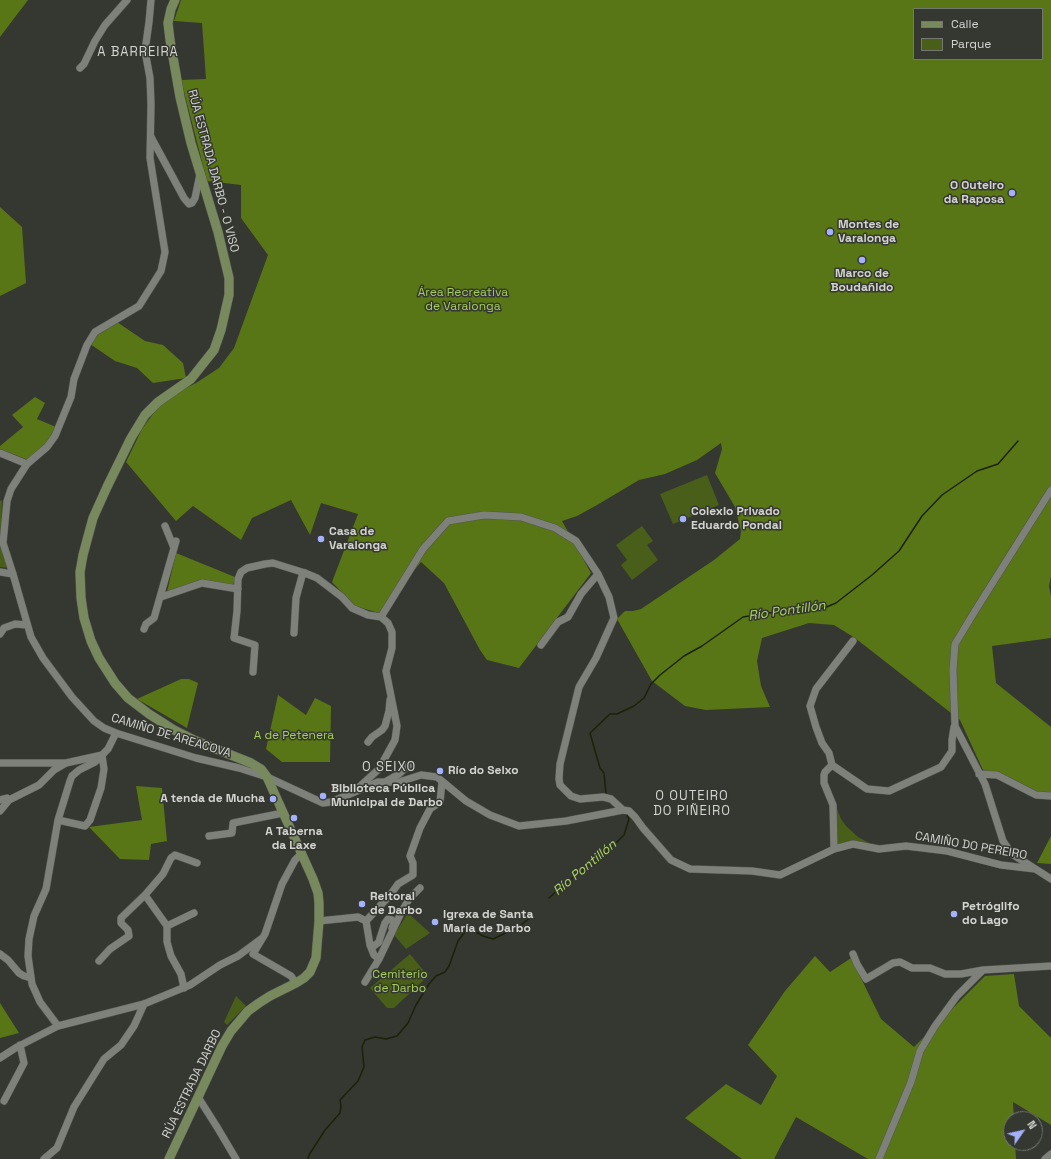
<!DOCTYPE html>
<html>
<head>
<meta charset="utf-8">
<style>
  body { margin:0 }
  #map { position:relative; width:1051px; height:1159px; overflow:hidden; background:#353731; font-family:"Space Grotesk",sans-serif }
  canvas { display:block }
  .legend { position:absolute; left:913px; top:8px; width:130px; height:52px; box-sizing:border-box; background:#353731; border:1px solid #747671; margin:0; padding:5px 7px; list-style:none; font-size:12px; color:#d3d4d0 }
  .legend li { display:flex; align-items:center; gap:8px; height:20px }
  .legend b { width:20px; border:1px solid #747671 }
  .north { position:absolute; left:1003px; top:1111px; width:40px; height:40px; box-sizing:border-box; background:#353731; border:1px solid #747671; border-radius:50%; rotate:56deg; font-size:11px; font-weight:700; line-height:16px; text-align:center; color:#d3d4d0 }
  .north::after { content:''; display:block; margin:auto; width:14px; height:18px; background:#a4b2fc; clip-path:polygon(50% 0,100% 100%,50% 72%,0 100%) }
</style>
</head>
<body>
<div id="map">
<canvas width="1051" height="1159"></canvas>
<ul class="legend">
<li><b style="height:5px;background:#79895e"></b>Calle</li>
<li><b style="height:11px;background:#495f19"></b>Parque</li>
</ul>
<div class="north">N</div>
</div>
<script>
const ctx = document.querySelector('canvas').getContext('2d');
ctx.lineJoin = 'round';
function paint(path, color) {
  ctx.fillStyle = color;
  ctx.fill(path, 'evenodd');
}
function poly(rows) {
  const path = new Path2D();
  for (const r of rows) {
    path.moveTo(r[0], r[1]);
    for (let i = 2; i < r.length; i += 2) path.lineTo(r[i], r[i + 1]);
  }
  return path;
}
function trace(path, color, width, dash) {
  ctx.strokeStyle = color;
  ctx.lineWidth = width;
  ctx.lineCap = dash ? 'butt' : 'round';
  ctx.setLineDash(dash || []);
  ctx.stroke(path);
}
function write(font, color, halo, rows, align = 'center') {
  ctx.font = font + ' "Space Grotesk",sans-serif';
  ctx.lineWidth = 3;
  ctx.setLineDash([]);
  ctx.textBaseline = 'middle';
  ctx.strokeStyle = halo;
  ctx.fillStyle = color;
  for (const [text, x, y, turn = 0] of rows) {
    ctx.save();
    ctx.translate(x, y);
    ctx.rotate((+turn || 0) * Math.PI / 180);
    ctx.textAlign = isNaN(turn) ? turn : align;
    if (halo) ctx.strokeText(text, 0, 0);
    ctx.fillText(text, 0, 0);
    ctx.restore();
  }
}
const green = poly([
  [707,475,719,505,673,524,660,494],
  [2,500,1,545,9,568,0,567,0,501],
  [642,526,653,541,647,545,658,560,632,580,621,565,627,560,616,545],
  [837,809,841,819,846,826,858,837,871,844,870,845,859,842,854,841,839,845,836,844,836,811],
  [408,913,430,933,406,949,394,935],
  [410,954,428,976,394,1008,387,1008,370,988],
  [236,996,246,1006,227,1025,224,1022]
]);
const forest = poly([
  [0,0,28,0,0,37],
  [181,0,1051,0,1051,576,1049,586,1051,596,1051,638,992,646,996,683,1051,727,1051,794,1038,793,983,770,960,720,855,638,834,625,809,623,762,638,757,661,761,686,770,707,706,710,685,706,652,681,617,619,625,611,633,611,641,609,714,560,740,539,741,531,735,507,715,473,722,449,721,443,697,460,665,474,639,480,597,505,577,516,562,521,591,573,519,668,487,660,480,650,444,583,421,562,379,613,355,606,332,582,358,514,321,503,310,535,291,500,252,518,241,540,193,506,176,521,126,462,142,429,164,399,196,383,219,368,234,348,268,255,241,218,241,185,207,181,181,80,206,79,202,23,174,21],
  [914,9,1042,9,1042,59,914,59],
  [0,207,22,227,26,283,0,296],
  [117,322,145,341,163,345,183,363,186,378,153,383,137,368,115,361,90,344,100,332],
  [35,397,45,403,37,419,56,427,53,433,46,445,28,460,0,449,0,446,23,427,12,415],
  [176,553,235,577,233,587,202,581,167,592],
  [181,679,189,679,198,683,187,728,137,699],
  [278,695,306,715,315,698,331,706,330,762,282,762,266,749],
  [136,786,162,788,167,841,151,844,149,860,120,859,89,827,142,820],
  [1051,836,1051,864,1037,863],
  [815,956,830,972,851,958,881,1019,914,1047,985,976,1014,974,1019,1006,1051,1038,1051,1125,1013,1102,1014,1119,1011,1119,1011,1143,1015,1143,1016,1159,868,1159,796,1117,774,1159,742,1159,685,1118,726,1084,761,1105,777,1076,748,1045,785,991],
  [0,1003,19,1033,0,1038]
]);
const stream = poly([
  [607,795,606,794,604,773,600,768,590,733,610,714,617,714,634,706,644,698,651,684,660,675,684,656,702,646,743,617,767,613,802,611,824,608,836,603,872,575,899,551,922,516,942,495,977,471,998,464,1018,441],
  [549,898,568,881,587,868,614,845,624,835,629,819,627,815],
  [308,1159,309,1155,325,1130,340,1113,341,1106,340,1100,358,1081,364,1067,362,1047,365,1040,375,1037,386,1039,397,1036,408,1023,416,1005,429,984,436,976,445,972,449,966,458,941,465,932,471,929,483,936,493,939,518,927,530,918]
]);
const minor = poly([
  [151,0,149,22,145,51,150,78,151,104,150,158,165,252,161,271,139,306,95,332,87,345,74,379,71,397,55,436,47,447,27,464,11,489,7,501,3,543,13,574,31,637,43,658,72,697,94,721,104,728,116,733,196,758,239,768,267,777,323,803,331,802,378,782,399,782,421,775,437,777,466,801,490,815,519,826,566,821,623,810,629,811,635,817,643,828,671,860,690,869,752,871,780,875,834,849,853,844,879,849,906,846,947,851,1001,865,1035,869],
  [80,68,84,64,95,41,105,25,127,0],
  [151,137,184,198,189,204,192,203,195,198,200,174],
  [0,453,27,464],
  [1051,490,975,611,955,644,953,670,955,726,985,784,1003,841,1012,854,1051,879],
  [165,526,174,548],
  [0,572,13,574],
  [161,597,202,583,238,589],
  [381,617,423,549,448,521,484,515,521,517,555,528,576,541,598,574,609,597,614,618,596,658,579,687,560,764,559,779,560,785,571,796,580,799,603,797,611,799,623,810],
  [144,629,146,624,154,618,176,541],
  [294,633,296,598,302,576,305,573],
  [0,634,4,628,15,624,27,625],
  [541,645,558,622,568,617,581,594,598,574],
  [253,672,255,645,234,638,237,611,238,579,241,572,247,568,265,564,273,563,305,573,317,578,342,597,352,608,368,615,381,617],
  [368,742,372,737,382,730,385,726,389,711,390,700],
  [0,763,66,763],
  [832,765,829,753,822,743,816,727,810,706,816,689,853,641],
  [979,774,997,775,1036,795,1051,796],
  [385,782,399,774,409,765],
  [358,788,379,769,395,740,397,726,386,671,392,648,392,632,388,623,381,617],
  [0,800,7,798,9,800],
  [0,811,9,800,39,785,54,770,66,763,102,755,108,749,116,733],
  [58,820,85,826,90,820,101,788,104,769,102,755],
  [209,836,232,833,233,823,283,813],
  [834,849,833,805,824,783,824,775,825,772,832,765,867,789,889,791,941,767,952,751,952,740,954,727],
  [319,921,358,917,366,921],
  [366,921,391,894,398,884,413,875,413,863,410,856,420,828,430,809,440,802,442,782],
  [366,921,370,945,374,955,379,959],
  [167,926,194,913],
  [370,945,374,946,379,942,380,938,385,923,388,919,392,920,394,923,392,928],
  [0,954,8,960,19,973,24,976,31,978],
  [853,954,857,964,866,979,893,963,900,962,912,968,930,968,945,974,961,974,983,970],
  [99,961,110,949,129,936,128,930,121,923,121,918,145,895],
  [365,982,379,959,401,913,409,899,420,888],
  [296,983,291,976,253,954,265,934,282,884,295,860,302,853],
  [184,988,181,974,171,956,167,942,167,926,145,895,163,874,171,858,175,855,197,863],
  [58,1026,40,1002,32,984,28,956,29,939,34,916,46,889,58,820,70,781,72,776,79,770,95,762,102,755],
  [0,1058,17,1047,58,1026,144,1004,190,985,220,965,238,956,261,939],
  [198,1097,217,1127,236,1159],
  [4,1101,24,1063,20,1045],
  [44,1159,57,1148,74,1107,104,1059,121,1045,134,1026,144,1004],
  [879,1159,911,1082,920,1051,935,1026,957,996,983,970,1051,966],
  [1045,1159,1051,1154]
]);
const major = poly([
  [169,1159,222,1046,231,1031,248,1011,259,1003,270,996,296,983,304,978,310,972,316,958,319,921,319,903,318,893,313,879,267,777,261,769,251,763,196,741,174,730,149,714,128,698,115,683,99,658,91,641,84,618,81,598,80,572,83,555,93,518,107,487,131,438,145,415,158,402,191,379,214,350,221,330,229,295,229,278,218,232,191,143,180,97,170,40,168,23,171,9,175,0]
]);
const markers = [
  [1012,193,4,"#a4b2fc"],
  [830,232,4,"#a4b2fc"],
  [862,260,4,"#a4b2fc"],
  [683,519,4,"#a4b2fc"],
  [321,539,4,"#a4b2fc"],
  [440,771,4,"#a4b2fc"],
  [323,796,4,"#a4b2fc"],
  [273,799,4,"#a4b2fc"],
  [294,818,4,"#a4b2fc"],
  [362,904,4,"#a4b2fc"],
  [954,914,4,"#a4b2fc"],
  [435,922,4,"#a4b2fc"]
];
const streetNames = [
  ["RÚA ESTRADA DARBO - O VISO",213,171,75],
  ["CAMIÑO DE AREACOVA",171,736,17],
  ["CAMIÑO DO PEREIRO",971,846,10],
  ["RÚA ESTRADA DARBO",192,1084,-64]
];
const poiNames = [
  ["O Outeiro",1004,186,"right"],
  ["da Raposa",1004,200,"right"],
  ["Montes de",838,225],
  ["Varalonga",838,239],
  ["Marco de",862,274,"center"],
  ["Boudañido",862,288,"center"],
  ["Colexio Privado",691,512],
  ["Eduardo Pondal",691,526],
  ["Casa de",329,532],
  ["Varalonga",329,546],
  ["Río do Seixo",448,771],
  ["Biblioteca Pública",331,789],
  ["Municipal de Darbo",331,803],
  ["A tenda de Mucha",265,799,"right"],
  ["A Taberna",294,832,"center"],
  ["da Laxe",294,846,"center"],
  ["Reitoral",370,897],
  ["de Darbo",370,911],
  ["Petróglifo",962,907],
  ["do Lago",962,921],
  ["Igrexa de Santa",443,915],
  ["María de Darbo",443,929]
];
const parkNames = [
  ["Área Recreativa",463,293],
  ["de Varalonga",463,307],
  ["A de Petenera",294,736],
  ["Cemiterio",400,975],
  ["de Darbo",400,989]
];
const neighbourhoodNames = [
  ["A BARREIRA",138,52],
  ["O SEIXO",389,767],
  ["O OUTEIRO",692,796],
  ["DO PIÑEIRO",692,811]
];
const waterNames = [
  ["Río Pontillón",787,611,-8],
  ["Río Pontillón",585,868,-40]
];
paint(green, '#495f19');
paint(forest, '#597616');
trace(stream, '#1a2307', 1.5);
trace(minor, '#535550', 8);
trace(major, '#535550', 10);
trace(minor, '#7e817a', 7);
trace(major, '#79895e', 9);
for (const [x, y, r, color] of markers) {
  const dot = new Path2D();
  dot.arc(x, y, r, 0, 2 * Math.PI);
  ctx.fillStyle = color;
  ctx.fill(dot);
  trace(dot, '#353731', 1.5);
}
write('12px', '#d3d4d0', '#353731', streetNames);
write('bold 12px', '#d3d4d0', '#353731', poiNames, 'left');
write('12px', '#a6cf59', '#353731', parkNames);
ctx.letterSpacing = '1px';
write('13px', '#d3d4d0', '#353731', neighbourhoodNames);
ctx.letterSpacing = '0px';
write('italic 13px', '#aed762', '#353731', waterNames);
</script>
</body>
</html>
